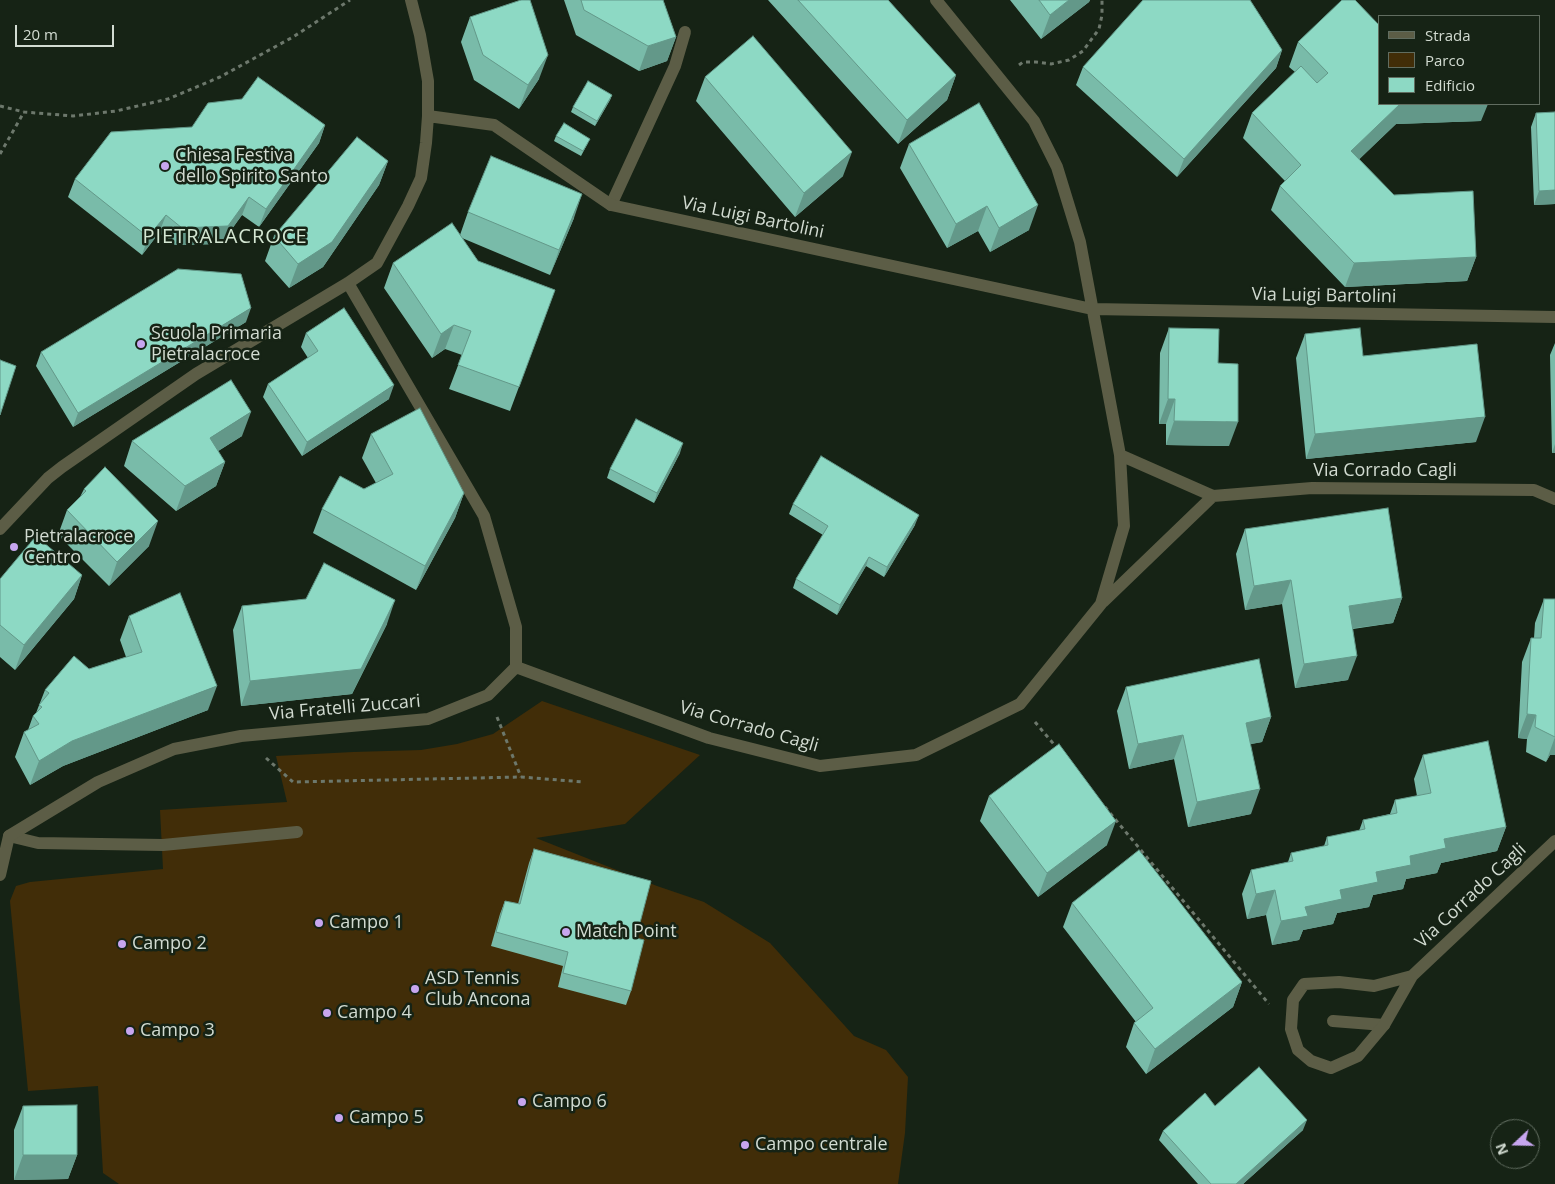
<!DOCTYPE html>
<html>
<head>
<meta charset="utf-8">
<style>
  body { margin:0 }
  #map { position:relative; width:1555px; height:1184px; overflow:hidden; background:#162315; font-family:"Open Sans",sans-serif }
  canvas { display:block }
  .legend { position:absolute; left:1378px; top:15px; width:162px; height:90px; box-sizing:border-box; background:#162315; border:1px solid #616d60; margin:0; padding:6px 9px; list-style:none; font-size:15px; color:#d2dbd1 }
  .legend li { display:flex; align-items:center; gap:10px; height:25px }
  .legend b { width:25px; border:1px solid #616d60 }
  .north { position:absolute; left:1490px; top:1119px; width:50px; height:50px; box-sizing:border-box; background:#162315; border:1px solid #616d60; border-radius:50%; rotate:249deg; font-size:14px; font-weight:700; line-height:20px; text-align:center; color:#d2dbd1 }
  .north::after { content:''; display:block; margin:auto; width:18px; height:22px; background:#c7a6ef; clip-path:polygon(50% 0,100% 100%,50% 72%,0 100%) }
  .scale { position:absolute; left:15px; top:25px; width:99px; height:22px; box-sizing:border-box; border:2px solid #d2dbd1; border-top:0; padding-left:6px; font-size:15px; line-height:18px; white-space:nowrap; color:#d2dbd1; -webkit-text-stroke:4px #162315; paint-order:stroke }
</style>
</head>
<body>
<div id="map">
<canvas width="1555" height="1184"></canvas>
<ul class="legend">
<li><b style="height:6px;background:#5c5d46"></b>Strada</li>
<li><b style="height:14px;background:#412d08"></b>Parco</li>
<li><b style="height:14px;background:#8dd9c4"></b>Edificio</li>
</ul>
<div class="north">N</div>
<div class="scale">20 m</div>
</div>
<script>
const ctx = document.querySelector('canvas').getContext('2d');
ctx.lineJoin = 'round';
function paint(path, color) {
  ctx.fillStyle = color;
  ctx.fill(path, 'evenodd');
}
function poly(rows) {
  const path = new Path2D();
  for (const r of rows) {
    path.moveTo(r[0], r[1]);
    for (let i = 2; i < r.length; i += 2) path.lineTo(r[i], r[i + 1]);
  }
  return path;
}
function trace(path, color, width, dash) {
  ctx.strokeStyle = color;
  ctx.lineWidth = width;
  ctx.lineCap = dash ? 'butt' : 'round';
  ctx.setLineDash(dash || []);
  ctx.stroke(path);
}
function write(font, color, halo, rows, align = 'center') {
  ctx.font = font + ' "Open Sans",sans-serif';
  ctx.lineWidth = 5;
  ctx.setLineDash([]);
  ctx.textBaseline = 'middle';
  ctx.strokeStyle = halo;
  ctx.fillStyle = color;
  for (const [text, x, y, turn = 0] of rows) {
    ctx.save();
    ctx.translate(x, y);
    ctx.rotate((+turn || 0) * Math.PI / 180);
    ctx.textAlign = isNaN(turn) ? turn : align;
    if (halo) ctx.strokeText(text, 0, 0);
    ctx.fillText(text, 0, 0);
    ctx.restore();
  }
}
const green = poly([
  [542,701,700,755,625,824,536,838,657,886,704,902,770,943,854,1036,886,1050,908,1077,905,1133,898,1184,119,1184,103,1173,98,1086,28,1091,10,901,16,886,30,882,163,869,160,810,287,802,276,756,353,752,421,750,457,744,493,734]
]);
const path = poly([
  [1019,65,1023,62,1036,62,1051,64,1069,60,1083,51,1099,29,1102,15,1102,0],
  [0,106,24,112,73,116,116,111,168,99,220,77,293,37,350,0],
  [0,154,24,112],
  [497,717,521,777],
  [1035,722,1057,748],
  [266,758,293,782,521,777,584,782],
  [1105,807,1269,1004]
]);
const lane = poly([
  [611,205,675,66,685,32],
  [9,836,38,843,163,845,297,832],
  [1333,1021,1384,1025]
]);
const street = poly([
  [428,116,494,125,611,205,1092,309,1555,317],
  [1120,455,1213,496],
  [0,529,48,478,62,467,196,374,348,283,377,263,408,206,421,178,426,143,428,116,428,81,420,35,411,0],
  [1103,602,1213,496,1312,488,1534,490,1555,499],
  [516,667,709,738,820,766,916,755,1020,704,1101,604,1124,526,1120,455,1080,242,1057,167,1034,121,936,0],
  [0,875,9,836,98,782,174,749,241,736,428,719,488,695,516,667,516,627,484,516,348,283],
  [1412,976,1374,986,1339,982,1304,984,1293,1000,1291,1029,1298,1050,1311,1061,1331,1068,1358,1056,1384,1025,1412,976,1555,841]
]);
const wall = poly([
  [564,0,663,0,676,37,667,61,639,71,576,35],
  [768,0,888,0,956,75,947,100,898,144],
  [1010,0,1090,0,1089,2,1041,39],
  [470,17,539,79,519,109,474,80,461,42],
  [1379,25,1481,121,1396,124,1359,159,1394,195,1476,257,1467,281,1345,287,1271,210,1280,186,1285,181,1243,138,1252,113,1295,72,1289,67,1298,42],
  [1282,50,1276,68,1177,177,1076,85,1083,67],
  [705,77,843,176,795,217,696,101],
  [612,95,610,100,595,126,571,112,573,107],
  [1536,113,1555,204,1534,205,1531,127],
  [325,125,319,143,259,227,242,215,221,244,175,245,159,233,142,255,68,197,75,179],
  [556,136,588,143,581,156,554,141],
  [909,144,1029,230,990,252,978,231,947,248,900,168],
  [388,161,379,185,323,267,289,288,265,261,274,236],
  [468,212,574,218,550,275,462,238,478,261,555,290,510,411,449,389,462,355,445,349,432,358,384,288,393,263,460,235],
  [246,322,73,427,36,366,41,352],
  [1169,328,1218,363,1229,446,1166,445,1166,424,1159,424,1160,353],
  [306,333,389,399,302,456,263,397,268,384,308,358,301,347],
  [1305,334,1363,356,1476,442,1306,459,1296,358],
  [1555,343,1555,453,1552,453,1550,355],
  [371,434,464,493,455,518,416,590,313,533,322,509,376,483,362,458],
  [242,436,218,451,225,462,216,486,176,511,124,466,132,441],
  [680,453,654,503,607,478,610,469],
  [84,489,149,546,109,586,58,535,67,510,80,497],
  [793,504,915,525,884,577,866,566,837,615,793,588,796,579,823,535,789,514],
  [1245,529,1402,598,1393,623,1353,629,1348,680,1295,688,1282,604,1245,610,1236,554],
  [82,575,74,599,15,670,0,657,0,579],
  [306,599,387,624,352,694,241,706,233,630,242,606],
  [1544,599,1555,599,1555,755,1550,755,1546,762,1526,752,1527,739,1518,738,1522,662,1531,638,1534,638,1535,623],
  [129,616,208,710,63,766,30,785,15,757,24,732,28,730,33,716,36,713,45,690,89,669,126,657,120,640],
  [1126,687,1271,717,1262,742,1250,744,1251,814,1188,827,1174,759,1129,769,1117,711],
  [1423,755,1506,827,1497,851,1441,863,1437,873,1406,879,1403,889,1373,895,1369,907,1337,913,1333,924,1303,930,1299,940,1272,945,1266,915,1247,919,1242,894,1251,870,1288,862,1291,853,1324,846,1327,837,1359,831,1363,820,1390,814,1395,800,1417,796,1414,779],
  [989,796,1107,845,1038,897,980,821],
  [534,849,636,938,631,991,626,1005,558,987,563,966,491,946,500,914,505,901,518,904,529,863],
  [1072,903,1242,982,1233,1007,1146,1074,1126,1047,1134,1023,1136,1022,1063,927],
  [23,1106,77,1155,68,1179,14,1180,14,1130],
  [1215,1106,1303,1130,1243,1184,1198,1184,1159,1140,1163,1131]
]);
const shadedWall = poly([
  [1069,0,1090,0,1089,2,1041,39,1050,15],
  [676,37,667,61,639,71,648,46],
  [1282,50,1276,68,1177,177,1184,159],
  [548,55,539,79,519,109,528,85],
  [956,75,947,100,898,144,907,120],
  [612,95,610,100,595,126,597,121],
  [1400,104,1488,104,1481,121,1396,124,1342,176,1351,151],
  [325,125,319,143,259,227,266,209],
  [852,152,843,176,795,217,804,193],
  [388,161,379,185,323,267,289,288,298,264],
  [1555,190,1555,204,1534,205,1539,191],
  [582,194,574,218,550,275,559,250],
  [249,197,242,215,221,244,175,245,182,228],
  [1038,205,1029,230,990,252,999,228],
  [987,206,978,231,947,248,956,224],
  [166,215,159,233,142,255,148,237],
  [1476,257,1467,281,1345,287,1354,263],
  [251,308,246,322,73,427,78,413],
  [454,325,445,349,432,358,441,334],
  [394,385,389,399,302,456,307,442],
  [1168,399,1175,399,1166,424,1159,424],
  [251,412,242,436,201,462,210,438],
  [1485,417,1476,442,1306,459,1315,434],
  [1174,421,1238,422,1229,446,1166,445],
  [683,443,680,453,654,503,657,493],
  [1555,444,1555,453,1552,453],
  [225,462,216,486,176,511,185,486],
  [464,493,455,518,416,590,425,566],
  [919,515,915,525,884,577,887,567],
  [158,521,149,546,109,586,117,562],
  [869,557,866,566,837,615,840,605],
  [82,575,74,599,15,670,24,645],
  [1291,580,1282,604,1245,610,1254,586],
  [1402,598,1393,623,1340,630,1349,606],
  [395,600,387,624,352,694,241,706,250,681],
  [1357,656,1348,680,1295,688,1304,664],
  [217,686,208,710,63,766,30,785,39,761,72,741],
  [1527,714,1536,715,1527,739,1518,738],
  [1271,717,1262,742,1237,747,1246,723],
  [1183,735,1174,759,1129,769,1138,744],
  [1555,737,1555,755,1550,755,1546,762],
  [1260,789,1251,814,1188,827,1197,802],
  [1116,821,1107,845,1038,897,1047,873],
  [1506,827,1497,851,1441,863,1437,873,1406,879,1403,889,1373,895,1369,907,1337,913,1333,924,1303,930,1299,940,1272,945,1281,921,1305,907,1444,839],
  [1275,890,1266,915,1247,919,1256,894],
  [1242,982,1233,1007,1146,1074,1155,1049],
  [1307,1120,1303,1130,1243,1184,1236,1184],
  [23,1155,77,1155,68,1179,14,1180]
]);
const building = poly([
  [521,0,530,0,548,55,528,85,483,55,470,17,521,0],
  [581,0,663,0,676,37,648,46,584,10,581,0],
  [798,0,888,0,956,75,907,120,798,0],
  [1039,0,1069,0,1050,15,1039,0],
  [1143,0,1250,0,1282,50,1184,159,1083,67,1143,0],
  [1342,0,1355,0,1379,25,1379,104,1400,104,1351,151,1394,195,1473,191,1476,257,1354,263,1280,186,1301,165,1252,113,1301,66,1317,83,1328,73,1298,42,1342,0],
  [753,36,852,152,804,193,705,77,753,36],
  [258,77,325,125,266,209,249,197,228,226,182,228,166,215,148,237,75,179,111,132,192,127,208,103,242,99,258,77],
  [588,81,612,95,597,121,573,107,588,81],
  [979,103,1038,205,999,228,987,206,956,224,909,144,979,103],
  [1555,112,1555,190,1539,191,1536,113,1555,112],
  [564,123,590,139,583,151,556,136,564,123],
  [357,137,388,161,332,242,298,264,274,236,357,137],
  [491,156,582,194,559,250,468,212,491,156],
  [452,223,478,261,555,290,519,387,458,365,471,331,454,325,441,334,393,263,452,223],
  [178,269,241,274,251,308,78,413,41,352,178,269],
  [344,308,394,385,307,442,268,384,318,351,306,333,344,308],
  [1169,328,1219,329,1218,363,1238,364,1238,422,1174,421,1175,399,1168,399,1169,328],
  [1360,328,1363,356,1477,344,1485,417,1315,434,1305,334,1360,328],
  [0,360,16,366,0,415,0,360],
  [231,380,251,412,210,438,225,462,185,486,132,441,231,380],
  [420,408,464,493,425,566,322,509,340,476,364,489,393,474,371,434,420,408],
  [636,419,683,443,657,493,610,469,636,419],
  [821,456,919,515,887,567,869,557,840,605,796,579,828,526,793,504,821,456],
  [105,467,158,521,117,562,67,510,86,491,84,489,105,467],
  [1388,508,1402,598,1349,606,1357,656,1304,664,1291,580,1254,586,1245,529,1388,508],
  [36,536,82,575,24,645,0,625,0,579,36,536],
  [324,563,395,600,361,669,250,681,242,606,306,599,324,563],
  [180,593,217,686,72,741,39,761,24,732,39,724,33,716,42,707,39,705,49,693,45,690,74,656,89,669,142,652,129,616,180,593],
  [1544,599,1555,599,1555,737,1535,727,1536,715,1527,714,1531,638,1541,638,1544,599],
  [1259,659,1271,717,1246,723,1260,789,1197,802,1183,735,1138,744,1126,687,1259,659],
  [1488,741,1506,827,1444,839,1446,848,1410,856,1411,865,1376,872,1378,882,1340,890,1342,899,1305,907,1308,916,1281,921,1275,890,1256,894,1251,870,1293,861,1291,853,1328,845,1327,837,1365,829,1363,820,1397,813,1395,800,1431,793,1423,755,1488,741],
  [1059,744,1116,821,1047,873,989,796,1059,744],
  [534,849,651,881,636,938,644,940,631,991,563,973,568,952,496,932,505,901,520,904,534,849],
  [1139,850,1242,982,1155,1049,1134,1023,1153,1008,1072,903,1139,850],
  [1259,1067,1307,1120,1236,1184,1211,1184,1163,1131,1205,1093,1215,1106,1259,1067],
  [77,1105,77,1155,23,1155,23,1106,77,1105]
]);
const markers = [
  [165,166,5,"#c7a6ef"],
  [141,344,5,"#c7a6ef"],
  [14,547,5,"#c7a6ef"],
  [319,923,5,"#c7a6ef"],
  [566,932,5,"#c7a6ef"],
  [122,944,5,"#c7a6ef"],
  [415,989,5,"#c7a6ef"],
  [327,1013,5,"#c7a6ef"],
  [130,1031,5,"#c7a6ef"],
  [522,1102,5,"#c7a6ef"],
  [339,1118,5,"#c7a6ef"],
  [745,1145,5,"#c7a6ef"]
];
const poiNames = [
  ["Chiesa Festiva",175,156],
  ["dello Spirito Santo",175,177],
  ["Scuola Primaria",151,334],
  ["Pietralacroce",151,355],
  ["Pietralacroce",24,537],
  ["Centro",24,558],
  ["Campo 1",329,923],
  ["Match Point",576,932],
  ["Campo 2",132,944],
  ["ASD Tennis",425,979],
  ["Club Ancona",425,1000],
  ["Campo 4",337,1013],
  ["Campo 3",140,1031],
  ["Campo 6",532,1102],
  ["Campo 5",349,1118],
  ["Campo centrale",755,1145]
];
const streetNames = [
  ["Via Luigi Bartolini",753,218,12],
  ["Via Luigi Bartolini",1324,296,1],
  ["Via Corrado Cagli",1385,471],
  ["Via Fratelli Zuccari",345,708,-5],
  ["Via Corrado Cagli",749,727,16],
  ["Via Corrado Cagli",1471,896,-43]
];
const quarterNames = [
  ["PIETRALACROCE",225,237]
];
paint(green, '#412d08');
trace(path, '#6d786c', 3, [4, 4]);
trace(lane, '#5c5d46', 12);
trace(street, '#5c5d46', 12);
paint(wall, '#79bba9');
paint(shadedWall, '#639889');
paint(building, '#8dd9c4');
trace(building, '#639889', 1);
for (const [x, y, r, color] of markers) {
  const dot = new Path2D();
  dot.arc(x, y, r, 0, 2 * Math.PI);
  ctx.fillStyle = color;
  ctx.fill(dot);
  trace(dot, '#162315', 2);
}
write('18px', '#d2dbd1', '#162315', poiNames, 'left');
write('18px', '#d2dbd1', '#162315', streetNames);
ctx.letterSpacing = '1px';
write('20px', '#d4e6d2', '#162315', quarterNames);
ctx.letterSpacing = '0px';
</script>
</body>
</html>
